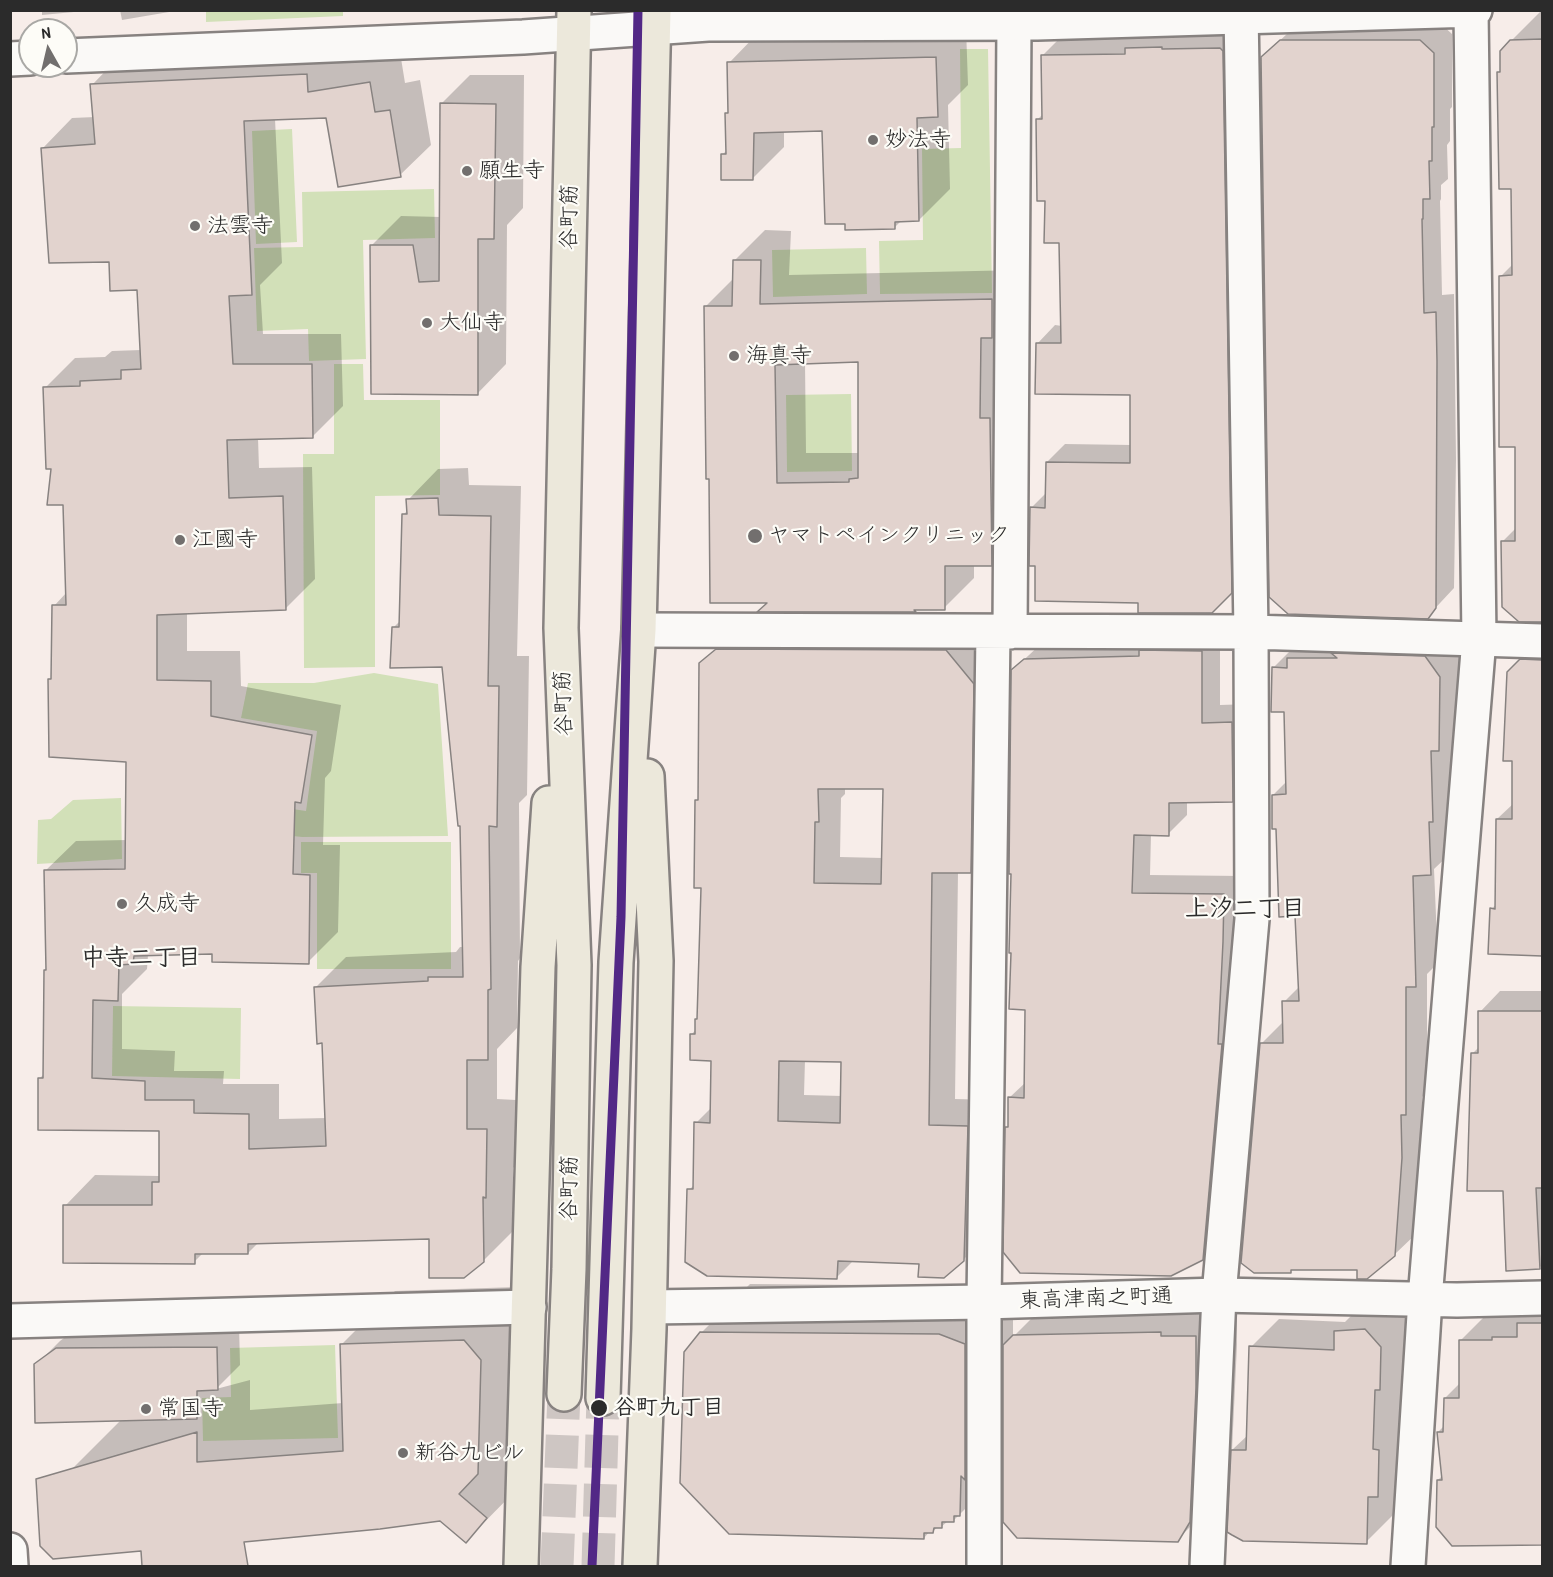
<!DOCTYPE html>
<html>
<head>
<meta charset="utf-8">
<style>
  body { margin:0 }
  #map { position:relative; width:1553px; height:1577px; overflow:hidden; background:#f7ede9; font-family:"Patrick Hand",sans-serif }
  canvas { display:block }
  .frame { position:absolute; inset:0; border:12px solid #2b2b2b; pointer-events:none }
  .north { position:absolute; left:18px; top:18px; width:60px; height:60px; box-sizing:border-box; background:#fdfcf7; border:2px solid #a9a8a5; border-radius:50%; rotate:352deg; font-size:16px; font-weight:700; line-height:24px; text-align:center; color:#2b2b2b }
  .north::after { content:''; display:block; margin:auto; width:21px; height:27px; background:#726f6e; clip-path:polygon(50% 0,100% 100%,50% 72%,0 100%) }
</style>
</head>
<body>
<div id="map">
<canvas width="1553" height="1577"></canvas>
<div class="frame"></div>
<div class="north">N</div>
</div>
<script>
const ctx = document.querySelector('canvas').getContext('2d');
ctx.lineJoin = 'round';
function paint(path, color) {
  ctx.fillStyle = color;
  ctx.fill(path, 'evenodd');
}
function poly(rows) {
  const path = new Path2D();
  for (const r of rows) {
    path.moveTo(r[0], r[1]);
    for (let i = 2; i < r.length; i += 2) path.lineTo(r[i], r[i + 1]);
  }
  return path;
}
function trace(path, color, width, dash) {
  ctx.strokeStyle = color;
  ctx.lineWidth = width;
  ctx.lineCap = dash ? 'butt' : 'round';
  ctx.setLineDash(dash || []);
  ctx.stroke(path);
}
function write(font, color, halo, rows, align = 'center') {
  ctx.font = font + ' "Patrick Hand","Klee One",sans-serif';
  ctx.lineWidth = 4.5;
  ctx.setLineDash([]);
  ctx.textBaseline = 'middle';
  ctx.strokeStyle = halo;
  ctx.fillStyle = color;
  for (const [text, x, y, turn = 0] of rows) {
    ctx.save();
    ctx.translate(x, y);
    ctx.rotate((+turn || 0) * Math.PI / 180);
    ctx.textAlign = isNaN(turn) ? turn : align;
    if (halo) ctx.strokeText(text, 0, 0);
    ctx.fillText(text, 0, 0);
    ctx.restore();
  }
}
const green = poly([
  [343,11,343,16,206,22,206,11],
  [960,49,988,49,992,293,880,294,879,241,923,240,922,149,961,148],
  [292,129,297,242,256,244,252,131],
  [434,189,435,238,363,240,366,359,309,361,308,329,257,331,254,248,303,247,302,192],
  [866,248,867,294,773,297,772,250],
  [334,364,363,364,364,400,440,400,440,495,375,496,375,667,304,668,303,454,334,454],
  [851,394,852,471,787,472,786,395],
  [374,673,438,684,448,836,302,837,236,830,239,801,306,811,317,731,241,718,248,683,314,683],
  [121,798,122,859,37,864,38,820,51,819,73,800],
  [301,842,451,842,451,969,317,969,317,873,301,873],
  [113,1006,241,1008,240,1079,112,1076],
  [335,1345,338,1438,203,1441,202,1398,231,1397,230,1348]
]);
const shadow = poly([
  [42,10,95,10,42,15],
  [120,10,181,10,122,20],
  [1542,10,1542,618,1519,619,1502,542,1516,528,1517,445,1501,276,1513,264,1512,188,1499,72,1502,70,1501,51],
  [1300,22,1439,22,1452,34,1452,107,1450,109,1450,141,1447,145,1448,179,1441,185,1441,199,1440,201,1442,295,1454,294,1456,459,1454,588,1427,617,1262,57],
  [966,27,968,85,948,105,950,189,919,220,902,220,894,228,824,129,784,130,784,147,753,178,722,155,727,150,726,114,730,111,729,63,759,32],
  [1144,30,1238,30,1249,574,1212,612,1139,601,1037,565,1031,508,1046,493,1047,462,1065,444,1132,445,1132,394,1037,344,1055,325,1062,326,1061,242,1046,199,1038,119,1044,113,1043,55,1061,37,1138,37],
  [337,44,338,62,400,52,405,83,420,80,431,145,400,175,328,116,275,119,282,263,260,285,263,334,341,334,343,406,313,436,258,438,259,468,312,467,315,579,285,609,187,612,187,651,240,651,241,686,341,705,331,771,325,778,323,845,340,845,338,932,308,962,214,953,148,955,147,969,122,994,122,1049,175,1051,174,1071,224,1071,223,1084,279,1084,279,1119,327,1118,323,1042,316,987,346,957,456,952,460,947,464,947,462,824,444,665,393,628,401,620,403,515,408,510,408,500,438,469,468,468,469,485,521,486,517,656,529,656,527,795,519,803,520,958,518,961,517,1028,497,1049,497,1099,516,1100,515,1166,513,1168,514,1230,483,1261,430,1238,259,1242,248,1253,204,1252,194,1262,65,1206,95,1175,160,1176,161,1129,39,1079,45,1073,47,969,45,871,76,841,127,840,128,760,50,680,52,677,54,606,67,592,64,503,53,467,45,388,75,358,105,357,112,351,141,350,138,289,111,261,42,149,72,118,95,117,92,85,122,54],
  [470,75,524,75,523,208,507,225,506,364,477,394,372,245,401,216,441,217,441,104],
  [765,230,791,231,789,275,1022,270,1021,535,991,565,974,564,974,578,944,608,917,608,915,611,761,610,770,601,710,478,705,307,734,278,735,260],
  [860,361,860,453,806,453,805,362],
  [973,624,1000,657,997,845,970,872,958,872,955,1099,994,1100,990,1233,963,1260,920,1262,854,1260,837,1277,689,1190,695,1184,696,1123,712,1107,712,1059,692,1034,696,1029,698,1018,703,887,697,800,700,797,701,664,728,637],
  [845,787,884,788,883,858,840,857,841,798,845,794],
  [805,1060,842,1061,842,1096,804,1095],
  [1220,632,1220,705,1250,704,1251,782,1232,801,1187,802,1187,815,1168,834,1151,834,1150,875,1242,876,1221,1240,1202,1259,1007,1128,1010,1125,1009,1098,1026,1082,1026,1009,1012,952,1013,670,1044,641],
  [1542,639,1542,954,1489,952,1491,909,1497,904,1497,819,1514,803,1514,760,1509,672],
  [1295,646,1461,654,1461,727,1452,735,1454,799,1452,852,1434,869,1438,963,1427,974,1427,1092,1422,1097,1423,1135,1417,1233,1394,1255,1359,1269,1293,1269,1291,1271,1261,1044,1284,1021,1284,1002,1300,986,1297,915,1278,827,1273,795,1287,781,1286,710,1273,668],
  [1500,991,1542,991,1542,1265,1539,1268,1504,1190,1472,1054,1479,1047,1480,1012],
  [750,1284,988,1286,1013,1296,1013,1337,1056,1294,1237,1295,1237,1345,1232,1450,1248,1435,1251,1347,1279,1319,1345,1322,1364,1303,1393,1302,1408,1319,1407,1361,1402,1366,1400,1422,1407,1422,1405,1467,1396,1477,1394,1514,1366,1542,1231,1479,1219,1498,1177,1540,1004,1470,953,1521,948,1521,941,1527,938,1527,933,1531,930,1531,924,1538,701,1333],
  [517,1287,519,1487,466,1541,440,1520,72,1469,122,1419,36,1365,60,1341,81,1325,239,1324,240,1365,216,1389,250,1380,250,1410,343,1403,342,1344,395,1291],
  [1542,1293,1542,1544,1514,1543,1438,1480,1443,1475,1438,1432,1444,1426,1445,1398,1460,1383,1461,1340,1505,1296]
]);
const building = poly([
  [1542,39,1542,622,1519,622,1502,607,1501,541,1515,541,1515,447,1499,447,1499,276,1512,275,1511,189,1499,189,1497,72,1500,72,1500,51,1510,40,1542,39],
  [1280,40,1420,40,1434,53,1434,127,1432,127,1432,161,1429,161,1430,199,1423,199,1423,219,1422,219,1424,313,1436,312,1437,361,1436,608,1428,619,1288,614,1269,597,1261,57,1280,40],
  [1162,47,1162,49,1220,48,1223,51,1232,593,1212,613,1138,613,1138,603,1035,601,1035,566,1029,566,1030,507,1045,508,1046,462,1130,463,1130,395,1035,394,1036,343,1061,343,1059,243,1044,243,1045,201,1037,201,1036,119,1042,119,1041,55,1125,54,1125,48,1162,47],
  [936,57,938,117,917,118,919,221,895,222,895,229,845,230,845,224,825,224,822,131,754,133,753,180,721,180,721,154,726,154,725,113,728,113,727,62,936,57],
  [307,74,308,92,370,82,375,112,390,110,401,177,338,187,326,118,244,121,252,295,229,296,233,364,312,364,313,438,227,440,229,498,283,496,286,610,157,615,157,680,211,681,211,716,312,735,301,803,295,802,293,874,310,875,309,964,212,962,212,954,134,956,133,964,119,965,118,1001,93,1000,92,1078,145,1081,145,1100,194,1100,194,1113,249,1114,249,1149,326,1146,322,1043,317,1044,314,987,428,981,428,977,463,977,460,826,458,826,442,667,390,668,392,627,399,627,402,514,407,514,406,499,438,498,439,515,491,516,488,686,499,686,497,827,489,826,491,989,488,990,488,1060,467,1060,467,1129,487,1129,486,1198,483,1197,484,1262,464,1278,429,1278,429,1239,248,1244,248,1254,195,1254,195,1264,63,1263,63,1205,152,1205,152,1182,159,1182,159,1131,38,1130,38,1078,43,1078,44,970,46,970,44,870,125,869,126,762,49,757,48,679,51,679,52,605,66,605,63,505,47,505,51,469,46,469,43,387,80,386,80,381,121,379,121,370,141,369,137,290,110,291,109,262,49,263,41,148,95,144,90,84,307,74],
  [440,103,496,104,494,239,478,239,478,395,371,394,370,245,413,245,419,282,439,281,440,103],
  [733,260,761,260,760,304,992,299,992,338,981,338,980,418,990,418,992,566,945,566,945,610,914,610,916,612,757,612,767,603,710,603,709,479,706,479,704,306,732,306,733,260],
  [858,362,858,478,849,479,849,482,777,483,775,365,858,362],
  [716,649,946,650,974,684,971,873,932,873,929,1125,968,1126,964,1261,944,1278,918,1277,919,1264,838,1261,837,1279,707,1276,685,1262,687,1189,693,1189,694,1122,710,1123,711,1061,690,1060,690,1034,695,1034,695,1019,697,1019,701,888,694,888,695,800,698,800,699,663,716,649],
  [818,789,883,789,881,884,814,883,815,822,819,822,818,789],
  [779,1061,841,1062,840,1123,778,1121,779,1061],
  [1139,650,1202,651,1202,723,1232,722,1233,802,1169,803,1169,836,1134,835,1132,893,1224,894,1223,942,1218,1044,1222,1044,1203,1260,1171,1276,1020,1273,1003,1252,1005,1127,1008,1127,1008,1097,1024,1098,1025,1010,1009,1009,1011,953,1009,953,1011,874,1009,874,1011,670,1024,659,1139,656,1139,650],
  [1331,653,1425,656,1440,677,1439,751,1431,751,1433,822,1429,822,1431,875,1413,876,1416,987,1406,987,1406,1115,1401,1115,1402,1158,1395,1256,1367,1279,1357,1279,1357,1270,1291,1270,1291,1273,1254,1273,1241,1263,1260,1043,1283,1043,1282,1001,1299,1001,1295,916,1279,917,1276,829,1272,829,1272,795,1286,794,1284,712,1271,712,1272,667,1287,668,1287,658,1337,658,1331,653],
  [1520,659,1542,660,1542,956,1488,954,1490,908,1495,909,1496,819,1512,819,1512,761,1503,761,1507,672,1520,659],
  [1478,1011,1542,1011,1542,1188,1536,1188,1540,1269,1506,1271,1503,1191,1467,1191,1471,1053,1478,1053,1478,1011],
  [1517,1323,1542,1323,1542,1545,1452,1546,1436,1527,1437,1480,1442,1480,1437,1432,1443,1432,1444,1398,1459,1398,1459,1340,1492,1340,1492,1337,1517,1337,1517,1323],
  [1365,1329,1381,1347,1380,1390,1375,1390,1373,1449,1379,1450,1378,1497,1368,1497,1367,1544,1243,1541,1232,1535,1227,1532,1231,1450,1246,1450,1249,1346,1334,1350,1334,1331,1365,1329],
  [700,1332,939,1334,965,1344,965,1480,961,1476,960,1516,954,1516,954,1522,942,1522,942,1528,934,1528,933,1533,924,1533,924,1539,729,1534,680,1483,684,1352,700,1332],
  [1161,1332,1161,1336,1196,1336,1196,1388,1190,1522,1178,1542,1017,1538,1003,1522,1003,1345,1013,1335,1161,1332],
  [464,1340,481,1360,478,1474,459,1494,487,1518,466,1543,440,1521,380,1529,244,1542,248,1566,142,1566,141,1551,53,1559,40,1546,36,1479,197,1432,197,1462,343,1451,340,1344,464,1340],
  [217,1347,218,1390,197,1391,197,1419,35,1423,34,1364,56,1348,217,1347]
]);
const primaryTunnel = poly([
  [557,1566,564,1394],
  [598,1566,603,1398]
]);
const street = poly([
  [639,630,1251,632,1542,641],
  [1010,632,1014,23],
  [10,1550,11,1566],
  [984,1566,984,1302,993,632],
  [1207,1566,1219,1295,1252,919,1251,632,1241,10]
]);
const secondary = poly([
  [66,56,523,37,708,24,1037,23,1475,10],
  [10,59,30,58],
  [650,1307,984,1302,1219,1295,1457,1300,1542,1298],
  [10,1321,529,1307],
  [1408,1566,1425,1299,1479,639,1471,10]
]);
const primary = poly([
  [564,1394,569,1269,574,965,561,628,574,10],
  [603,1398,616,962,639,630,654,10],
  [521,1566,538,967,549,803],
  [640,1566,649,1329,656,961,647,776]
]);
const metro1 = poly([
  [592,1566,621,917,638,10]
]);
const markers = [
  [873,140,6,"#726f6e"],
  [467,171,6,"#726f6e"],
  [195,226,6,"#726f6e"],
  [427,323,6,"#726f6e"],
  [734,356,6,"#726f6e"],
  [755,536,8,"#726f6e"],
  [180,540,6,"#726f6e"],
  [122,904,6,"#726f6e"],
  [599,1408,9,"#2b2b2b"],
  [146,1409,6,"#726f6e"],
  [403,1453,6,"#726f6e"]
];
const poiNames = [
  ["妙法寺",885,140],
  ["願生寺",479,171],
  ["法雲寺",207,226],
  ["大仙寺",439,323],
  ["海真寺",746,356],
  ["ヤマトペインクリニック",768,536],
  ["江國寺",192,540],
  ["久成寺",134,904],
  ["常国寺",158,1409],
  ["新谷九ビル",415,1453]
];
const streetNames = [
  ["谷町筋",570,217,-89],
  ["谷町筋",564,703,-92],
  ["谷町筋",570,1188,-89],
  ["東高津南之町通",1096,1299,-2]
];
const stopNames = [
  ["谷町九丁目",614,1408]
];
const neighbourhoodNames = [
  ["上汐二丁目",1245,910],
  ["中寺二丁目",141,959]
];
paint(green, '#d2e0b8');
paint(shadow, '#0003');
paint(building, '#e2d3ce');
trace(building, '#878280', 1.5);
trace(primaryTunnel, '#cec6c3', 33, [33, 16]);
trace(street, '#878280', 38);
trace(secondary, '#878280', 38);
trace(primary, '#878280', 38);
trace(street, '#faf9f7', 33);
trace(secondary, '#faf9f7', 33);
trace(primary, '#ece8db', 33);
trace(metro1, '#522886', 9);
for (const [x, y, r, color] of markers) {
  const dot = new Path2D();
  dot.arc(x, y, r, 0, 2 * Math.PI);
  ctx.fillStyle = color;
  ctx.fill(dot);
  trace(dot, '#fdfcf7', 2);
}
write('22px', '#2b2b2b', '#fdfcf7', poiNames, 'left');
write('22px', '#2b2b2b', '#fdfcf7', streetNames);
write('bold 22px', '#2b2b2b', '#fdfcf7', stopNames, 'left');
write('bold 24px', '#2b2b2b', '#fdfcf7', neighbourhoodNames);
</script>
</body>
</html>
